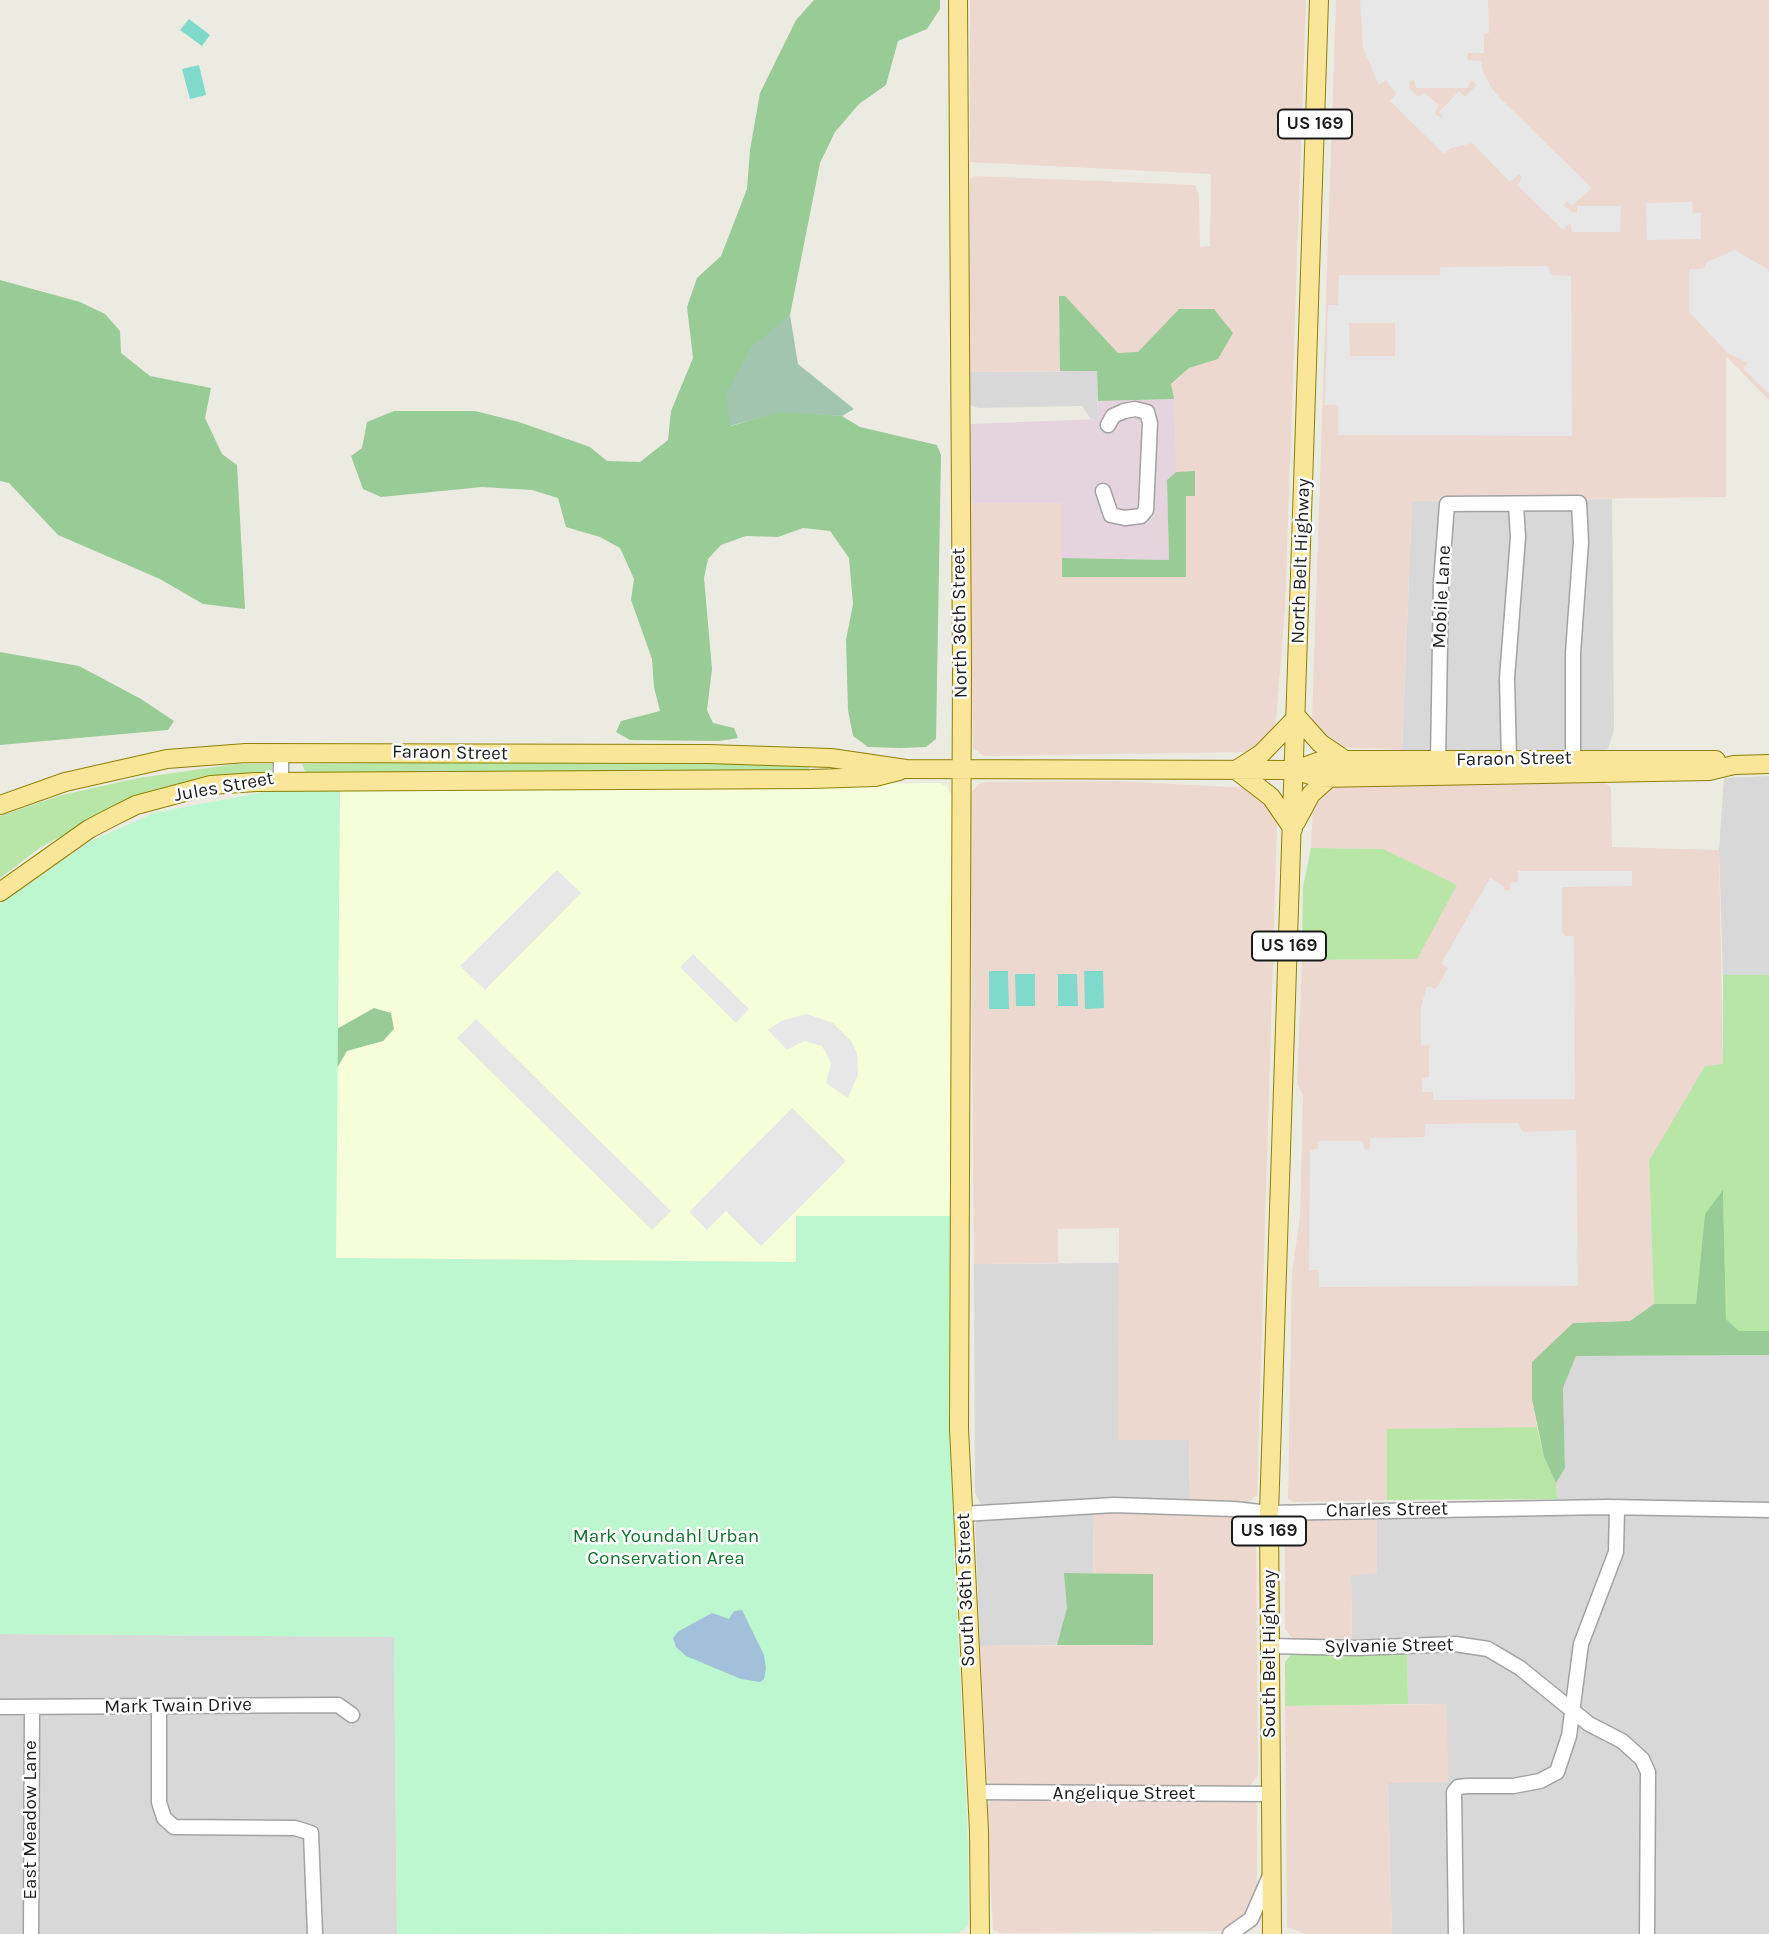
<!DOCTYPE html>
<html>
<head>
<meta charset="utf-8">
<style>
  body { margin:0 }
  canvas { display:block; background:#ecebe1 }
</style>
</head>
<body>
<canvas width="1769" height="1934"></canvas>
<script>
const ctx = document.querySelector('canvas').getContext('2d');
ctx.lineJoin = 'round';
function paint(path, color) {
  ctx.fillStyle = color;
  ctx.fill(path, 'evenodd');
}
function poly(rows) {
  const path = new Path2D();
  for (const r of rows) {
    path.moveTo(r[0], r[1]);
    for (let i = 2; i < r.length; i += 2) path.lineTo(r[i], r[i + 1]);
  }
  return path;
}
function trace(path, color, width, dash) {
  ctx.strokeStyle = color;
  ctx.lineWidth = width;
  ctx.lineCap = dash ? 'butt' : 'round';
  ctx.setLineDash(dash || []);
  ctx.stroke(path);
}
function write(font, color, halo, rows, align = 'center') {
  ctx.font = font + ' Karla,sans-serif';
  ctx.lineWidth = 5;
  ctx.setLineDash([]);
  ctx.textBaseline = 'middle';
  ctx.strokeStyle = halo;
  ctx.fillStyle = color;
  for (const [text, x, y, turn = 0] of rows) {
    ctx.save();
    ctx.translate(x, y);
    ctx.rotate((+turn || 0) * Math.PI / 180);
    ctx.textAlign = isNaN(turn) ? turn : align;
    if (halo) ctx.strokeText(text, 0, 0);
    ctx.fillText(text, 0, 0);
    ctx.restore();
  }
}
const residential = poly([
  [1097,371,1098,419,1091,419,1082,406,978,408,969,404,969,372],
  [1612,499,1614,730,1608,749,1600,752,1452,753,1402,750,1412,501],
  [1769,776,1769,975,1723,975,1719,850,1724,778],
  [1119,1263,1118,1440,1189,1440,1190,1503,981,1504,975,1493,974,1264],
  [1769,1355,1769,1934,1392,1934,1388,1782,1447,1704,1408,1704,1407,1641,1352,1643,1351,1575,1377,1572,1377,1515,1620,1503,1557,1499,1556,1483,1565,1468,1563,1388,1576,1356],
  [1094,1510,1093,1573,1065,1573,1067,1608,1057,1645,980,1646,975,1524,979,1516],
  [0,1634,394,1637,397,1934,0,1934]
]);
const commercial = poly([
  [970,0,1306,0,1285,609,1276,721,1272,734,1251,752,984,756,973,748,969,503,1063,503,1062,577,1186,577,1186,496,1195,472,1176,472,1171,385,1189,368,1218,359,1179,309,1138,353,1118,353,1065,297,1059,296,1060,371,969,372,970,179,975,176,1195,185,1199,194,1200,247,1210,246,1211,174,970,162],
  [1336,0,1769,0,1769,400,1726,356,1726,497,1412,501,1402,750,1335,747,1315,729,1312,718],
  [1600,780,1611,787,1612,847,1719,850,1723,1064,1649,1161,1654,1304,1630,1321,1573,1323,1532,1399,1537,1427,1387,1429,1387,1500,1294,1502,1288,1499,1292,1272,1300,1217,1303,1095,1297,1083,1302,960,1416,959,1383,849,1311,848,1313,806,1328,782],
  [1117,781,1250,788,1272,810,1277,823,1257,1495,1247,1504,1190,1503,1189,1440,1118,1440,1119,1228,1058,1229,1058,1263,974,1264,970,794,979,784,987,782],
  [1094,1510,1253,1516,1256,1520,1258,1775,1250,1786,995,1787,987,1780,980,1646,1152,1645,1153,1574,1093,1573],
  [1377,1515,1377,1573,1351,1576,1352,1643,1293,1639,1285,1629,1285,1525,1288,1519],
  [1447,1704,1448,1782,1388,1783,1392,1934,1306,1934,1287,1927,1285,1706],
  [1251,1798,1256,1801,1257,1808,1257,1894,1245,1919,1226,1931,1000,1933,993,1930,987,1806,991,1799]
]);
const industrial = poly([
  [1174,399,1176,472,1167,480,1169,560,1062,558,1062,503,969,503,971,424,1098,419,1098,401]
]);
const education = poly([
  [940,783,947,787,951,795,952,809,953,1216,796,1216,797,1262,335,1258,340,788]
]);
const grass = poly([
  [639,760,809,762,809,773,313,773,305,771,302,764],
  [236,764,272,764,272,771,194,781,110,810,41,847,0,878,0,816,62,795,138,778],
  [1311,848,1383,849,1457,885,1417,959,1302,960,1303,887],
  [1723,975,1769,975,1769,1331,1739,1331,1726,1319,1723,1192,1705,1214,1696,1304,1654,1304,1649,1161,1705,1066,1723,1064],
  [1537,1427,1544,1457,1556,1483,1557,1499,1387,1500,1387,1429],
  [1407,1651,1408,1704,1285,1706,1285,1662,1293,1652]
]);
const forest = poly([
  [814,0,940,0,940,9,927,29,898,41,886,85,859,104,835,132,820,163,790,315,776,329,731,426,781,411,842,416,860,427,937,445,941,455,936,739,926,747,900,748,868,747,853,736,848,710,846,640,853,604,849,558,830,531,803,528,778,537,746,536,721,545,708,559,704,578,712,669,707,710,713,723,734,728,738,738,719,741,630,740,616,732,621,721,660,711,654,687,652,659,631,600,634,579,620,548,600,537,566,527,558,498,532,490,482,487,381,497,363,489,351,456,362,448,367,422,394,411,475,411,519,422,590,447,607,461,640,462,668,440,671,411,693,358,687,307,697,278,721,256,747,189,750,150,760,93,796,20],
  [0,280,80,302,105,314,120,331,121,353,150,376,211,388,205,418,222,454,237,465,245,609,203,604,160,579,58,535,9,483,0,481],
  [1059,296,1065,296,1118,353,1138,352,1179,309,1214,309,1233,333,1218,359,1189,368,1171,384,1174,399,1098,401,1097,371,1060,371],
  [1195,471,1195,496,1186,496,1186,577,1062,577,1062,558,1169,560,1167,480,1176,472],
  [0,652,79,666,141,699,174,721,168,730,0,745],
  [374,1008,391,1013,394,1029,383,1041,347,1051,337,1068,328,1034],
  [1723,1190,1726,1319,1739,1331,1769,1331,1769,1355,1576,1356,1563,1388,1565,1468,1556,1483,1544,1457,1532,1399,1532,1362,1573,1323,1630,1321,1654,1304,1696,1304,1705,1214],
  [1064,1573,1153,1574,1153,1645,1057,1645,1067,1608]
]);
const cemetery = poly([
  [790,315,798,364,854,409,842,416,780,412,730,426,726,394,751,347]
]);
const park = poly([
  [340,788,336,1258,796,1262,796,1216,953,1216,954,1554,968,1843,968,1925,964,1930,957,1933,397,1934,394,1637,0,1634,0,904,91,841,154,813,279,789]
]);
const pitch = poly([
  [189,19,210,35,202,46,180,30],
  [199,65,206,95,190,99,182,69],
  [989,971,1008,971,1009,1009,989,1009],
  [1084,971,1103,971,1104,1008,1085,1009],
  [1015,974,1035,974,1035,1006,1016,1006],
  [1058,974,1077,974,1078,1006,1058,1006]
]);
const parking = poly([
  [1360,0,1488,0,1489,33,1484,34,1484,53,1468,53,1467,60,1482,61,1482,69,1491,87,1500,98,1592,188,1572,206,1567,201,1564,205,1573,213,1577,212,1577,206,1621,206,1620,232,1572,232,1570,223,1563,230,1517,185,1522,178,1519,174,1510,182,1472,143,1451,148,1444,154,1390,101,1396,94,1386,80,1379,85,1363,48],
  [1471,80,1476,85,1473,89,1465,97,1459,91,1439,112,1444,119,1435,114,1439,105,1425,93,1418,97,1409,88,1410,81,1414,80,1416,88,1468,88],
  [1692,202,1693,213,1701,213,1701,239,1647,240,1646,203],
  [1735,250,1769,270,1769,394,1743,368,1748,363,1728,353,1689,312,1689,270,1704,268,1707,262],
  [1549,266,1550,275,1571,276,1572,436,1338,435,1338,405,1325,405,1328,305,1338,305,1339,275,1440,275,1440,267],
  [1349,323,1395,323,1395,356,1350,356],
  [557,870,581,893,485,990,460,966],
  [1518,871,1632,871,1632,886,1562,887,1562,932,1565,936,1574,936,1575,1099,1433,1100,1433,1092,1422,1092,1422,1078,1429,1077,1429,1046,1421,1045,1421,1007,1427,986,1436,989,1448,968,1441,964,1490,878,1504,886,1504,890,1510,890,1511,882,1518,882],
  [693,954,749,1009,736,1023,680,967],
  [807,1014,833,1023,851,1041,857,1053,858,1074,848,1098,826,1083,831,1063,822,1046,804,1041,787,1050,768,1030,781,1021],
  [476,1019,671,1211,652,1230,457,1038],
  [792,1108,846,1161,761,1246,726,1211,707,1230,689,1212],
  [1518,1123,1523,1132,1576,1130,1578,1286,1319,1287,1319,1270,1309,1270,1310,1150,1318,1149,1318,1141,1362,1141,1365,1150,1370,1148,1370,1138,1425,1137,1425,1124]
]);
const water = poly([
  [742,1610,764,1655,766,1668,764,1679,760,1682,741,1679,686,1656,676,1647,673,1638,679,1631,712,1613,729,1619,734,1611]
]);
const minor = poly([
  [1103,491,1111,515,1125,518,1141,516,1146,510,1150,423,1147,412,1135,409,1124,411,1113,416,1108,425],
  [1509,759,1507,678,1518,537,1516,505],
  [1438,761,1441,583,1447,504,1579,503,1581,542,1573,653,1573,758],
  [281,782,281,752],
  [963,1514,1114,1505,1234,1509,1269,1513,1607,1507,1769,1510],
  [1270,1646,1357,1648,1455,1644,1488,1649,1520,1668,1589,1724,1622,1741,1642,1759,1648,1772,1647,1934],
  [0,1707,338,1705,352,1715],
  [159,1707,159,1802,164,1818,174,1827,295,1828,311,1833,315,1934],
  [976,1792,1271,1794],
  [31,1934,32,1707],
  [1230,1934,1251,1919,1269,1878],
  [1456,1934,1454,1792,1458,1787,1467,1786,1513,1786,1540,1781,1557,1772,1569,1736,1581,1644,1616,1552,1617,1507]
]);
const major = poly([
  [958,0,962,668,959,1429,979,1831,980,1934],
  [1295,770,1323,760,1716,760],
  [0,805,65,782,167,759,246,753,708,754,831,758,906,769,1295,770,1319,778,1709,771,1734,765,1769,764],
  [1296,822,1311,794,1329,778],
  [1293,829,1271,797,1236,770,1262,753,1297,717,1320,743,1345,760],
  [0,892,89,829,110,818,136,805,211,785,256,782,811,779,875,777,899,771],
  [1272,1934,1269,1513,1319,0]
]);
const shields = [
  [1315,124,74],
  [1289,946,74],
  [1269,1531,74]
];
const shieldNames = [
  ["US 169",1315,124],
  ["US 169",1289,946],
  ["US 169",1269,1531]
];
const streetNames = [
  ["North Belt Highway",1301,561,-88],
  ["Mobile Lane",1442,597,-87],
  ["North 36th Street",960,623,-91],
  ["Faraon Street",450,753,1],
  ["Faraon Street",1514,759,-1],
  ["Jules Street",224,787,-10],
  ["Charles Street",1387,1510,-1],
  ["South 36th Street",966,1590,-92],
  ["Sylvanie Street",1389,1646,-1],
  ["South Belt Highway",1270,1654,-90],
  ["Mark Twain Drive",178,1706,-1],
  ["Angelique Street",1124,1794],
  ["East Meadow Lane",31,1820,-90]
];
const parkNames = [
  ["Mark Youndahl Urban",666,1537],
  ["Conservation Area",666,1559]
];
paint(residential, '#d9d8d8');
paint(commercial, '#edd8cf');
paint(industrial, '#e5d3dd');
paint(education, '#f5fed8');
paint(grass, '#b7e6a7');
paint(forest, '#99cb96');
paint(cemetery, '#a2c5b0');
paint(park, '#bdf7cf');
paint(pitch, '#80dacc');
paint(parking, '#e7e7e7');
paint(water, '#a2c0d9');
trace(minor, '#a2a2a2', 17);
trace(major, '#8e8004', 20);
trace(minor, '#fff', 14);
trace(major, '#f9e699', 18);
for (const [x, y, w] of shields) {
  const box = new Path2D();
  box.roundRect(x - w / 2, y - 14.5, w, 29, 5);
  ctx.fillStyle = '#fff';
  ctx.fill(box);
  trace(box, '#1b1b1b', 2);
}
write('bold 18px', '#1b1b1b', null, shieldNames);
write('19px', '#1b1b1b', '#fff', streetNames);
write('19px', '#0e742e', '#fff', parkNames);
</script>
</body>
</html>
